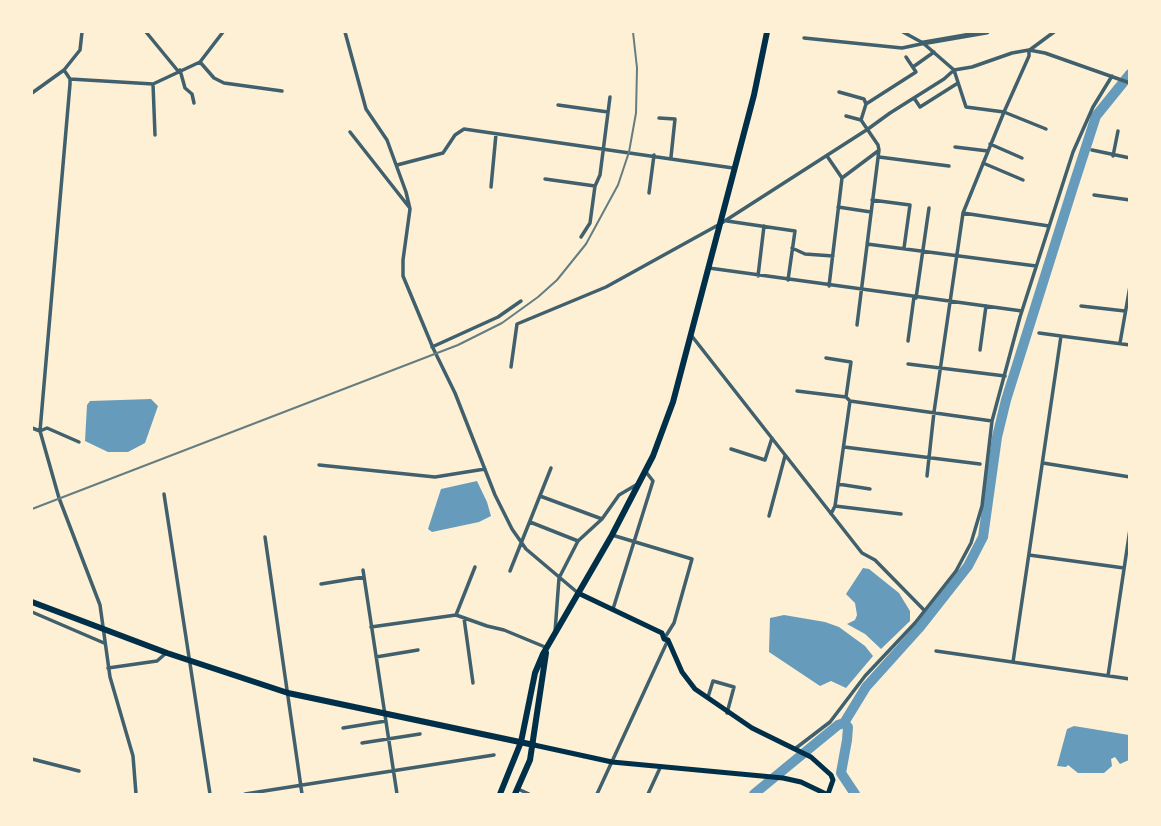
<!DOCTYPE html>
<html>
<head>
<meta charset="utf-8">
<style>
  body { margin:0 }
  #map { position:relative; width:1161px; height:826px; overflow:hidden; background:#fdf0d5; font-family:"Source Sans 3",sans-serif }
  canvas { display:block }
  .frame { position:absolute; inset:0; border:33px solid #fdf0d5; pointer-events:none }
</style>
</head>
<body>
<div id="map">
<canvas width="1161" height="826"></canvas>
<div class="frame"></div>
</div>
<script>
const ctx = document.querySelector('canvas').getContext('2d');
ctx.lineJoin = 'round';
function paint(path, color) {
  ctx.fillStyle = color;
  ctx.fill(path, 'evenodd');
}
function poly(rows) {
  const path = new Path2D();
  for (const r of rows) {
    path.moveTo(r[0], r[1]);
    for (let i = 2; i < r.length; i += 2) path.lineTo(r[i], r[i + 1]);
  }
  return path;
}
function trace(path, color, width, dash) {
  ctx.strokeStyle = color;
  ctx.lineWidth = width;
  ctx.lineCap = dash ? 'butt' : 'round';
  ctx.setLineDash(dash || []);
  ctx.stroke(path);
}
const water = poly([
  [151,399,158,406,145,443,128,452,108,452,85,441,87,405,90,401],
  [477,481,487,502,491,516,479,522,432,532,428,529,441,489],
  [863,568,869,569,899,593,910,611,910,621,881,649,865,634,847,624,855,620,857,615,855,603,846,594],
  [784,615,825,622,839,627,865,646,873,656,846,688,831,681,820,686,769,652,770,618],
  [1074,726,1129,735,1129,760,1120,764,1115,757,1111,759,1112,766,1104,773,1078,773,1068,765,1066,767,1057,766,1067,729]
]);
const river = poly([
  [844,723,848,727,847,740,841,773,855,794],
  [754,794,838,725,844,723,866,687,920,627,968,566,983,537,997,437,1006,400,1073,187,1096,116,1130,74]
]);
const minor = poly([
  [146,32,178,71],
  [345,32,366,109,387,140,406,192,410,209,403,260,403,276,433,348,455,393,495,495,512,529,526,549,578,593],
  [903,32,923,43,954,70,966,107,1004,112,963,213,934,412,927,476],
  [804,38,902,48,921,44],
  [1031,49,1054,32],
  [1029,50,1029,56,1004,112,1046,129],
  [200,62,214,78,224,83,282,91],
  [913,67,934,52],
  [64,70,70,79,70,84,40,431,59,498,100,605,110,677,133,756,136,794],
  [180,70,185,88,192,94,194,103],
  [70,79,153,84,200,62,223,32],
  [153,84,155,135],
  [839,92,864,99,866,104,916,72,906,57],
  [32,93,64,70,80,50,82,32],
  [914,98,920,107,958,83],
  [558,105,608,112],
  [846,116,861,120,866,104],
  [659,118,675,119,671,157],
  [350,132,409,207],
  [990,144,1022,158],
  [955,147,988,151],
  [1092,150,1130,158],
  [827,156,842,178,878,151],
  [1113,156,1118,131],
  [879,157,949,166],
  [983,163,1023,180],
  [397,165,443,153,455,135,464,129,733,168],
  [545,179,595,186],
  [491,187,496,134],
  [649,193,654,155],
  [1094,195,1130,200],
  [872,200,910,205,904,248],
  [838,207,871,212],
  [963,213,1049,226],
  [727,221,795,231,788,280],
  [581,237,590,223,595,186,600,175,610,97],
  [867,244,1036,266],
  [792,248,805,254,833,256],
  [709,268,1022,311],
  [758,276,764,226],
  [829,286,842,178],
  [916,298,929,208],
  [1081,306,1125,311],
  [857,325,879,150,878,145,861,120],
  [1039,333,1061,336],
  [691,335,862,553,875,560,924,610],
  [908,341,914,297],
  [1120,343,1130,286],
  [432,347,498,317,521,301],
  [980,350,986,306],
  [826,358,851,362,846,397,850,401,835,506,831,514],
  [908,364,1005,376],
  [511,367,517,324,606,287,720,224,868,129,890,113,944,79,954,70,972,67,1012,53,1029,50,1045,53,1130,83],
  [797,391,846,397],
  [850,401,992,421],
  [32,428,40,431,47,428,79,442],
  [844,447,980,464],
  [731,449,765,460,772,438],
  [1043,463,1130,477],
  [319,465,435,477,485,469],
  [838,484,870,489],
  [164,494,210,794],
  [540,496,602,519],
  [835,506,901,514],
  [769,516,785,456],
  [530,522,578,541],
  [612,535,692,559,674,623,664,639],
  [265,537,302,794],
  [1029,555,1124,568],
  [363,570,397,794],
  [510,571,551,468],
  [321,584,364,577],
  [613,609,653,481,646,472],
  [32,612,104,643],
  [456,615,475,567],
  [464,618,473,683],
  [371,627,456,615,487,626,504,630,545,647],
  [555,632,559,578,578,541,602,519,619,495,636,485],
  [936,651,1130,679],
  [376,657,418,650],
  [1013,662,1061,336,1130,345],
  [108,668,157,661,165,654],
  [1108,676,1130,529],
  [708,697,713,681,734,687,727,713],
  [343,728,386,721],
  [362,743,420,734],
  [796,748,830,722,865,676,915,623,956,571,971,543,982,506,992,421,1020,317,1073,152,1093,107,1112,76],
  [32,759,79,771],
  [518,789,529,794],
  [245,794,494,755],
  [597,794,668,640],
  [648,794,660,768]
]);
const tertiary = poly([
  [923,43,987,32]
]);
const secondary = poly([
  [578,593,662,633,664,639,668,640,682,672,695,689,752,728,811,757,831,775,833,780,828,794],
  [534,745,612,762,783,778,801,782,826,794]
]);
const trunk = poly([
  [32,602,167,653,288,693,534,745],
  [500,794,521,742,535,673,543,654,612,535,653,456,673,402,754,95,767,32],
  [515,794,530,760,546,653]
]);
const rail = poly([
  [32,509,458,345,502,323,538,297,557,280,586,244,618,185,629,152,636,113,637,68,633,32]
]);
paint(water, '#669bbc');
trace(river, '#669bbc', 10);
trace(minor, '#3f606c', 3.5);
trace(tertiary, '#3f606c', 5);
trace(secondary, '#003049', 5);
trace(trunk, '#003049', 6);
trace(rail, '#657d81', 2);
</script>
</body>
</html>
